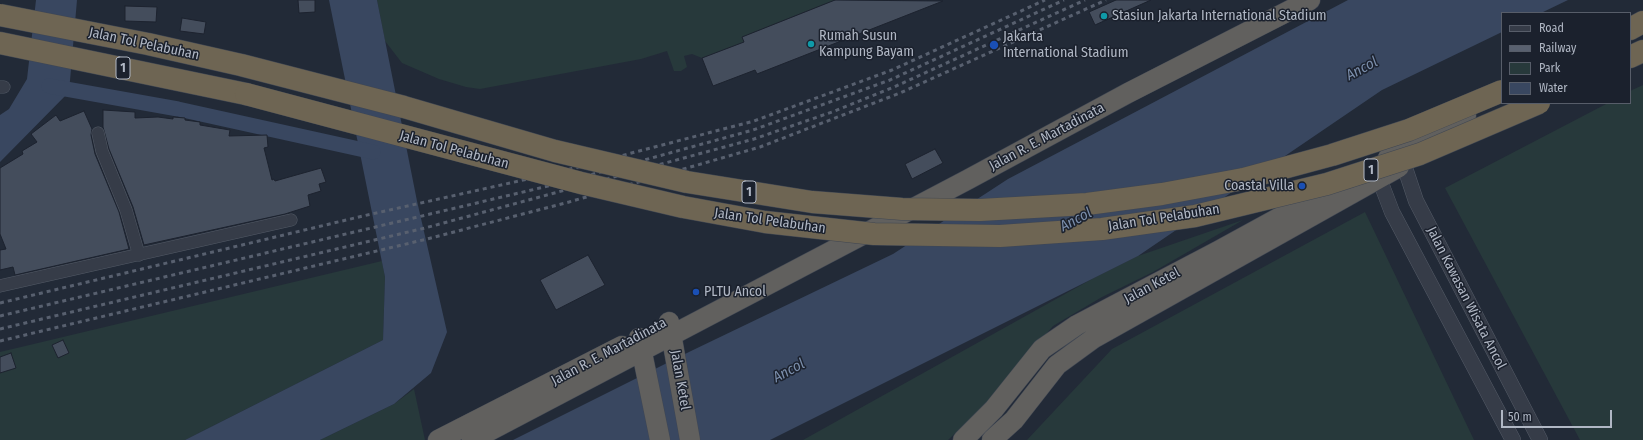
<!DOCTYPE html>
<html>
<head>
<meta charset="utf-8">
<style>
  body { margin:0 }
  #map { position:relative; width:1643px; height:440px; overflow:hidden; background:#222a37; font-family:"Fira Sans Condensed",sans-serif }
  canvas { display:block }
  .legend { position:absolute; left:1501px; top:12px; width:130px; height:92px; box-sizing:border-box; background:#1b212d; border:1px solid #575d69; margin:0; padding:5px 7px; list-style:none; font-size:12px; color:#b0b7c4 }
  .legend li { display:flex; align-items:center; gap:8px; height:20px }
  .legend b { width:20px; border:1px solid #575d69 }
  .scale { position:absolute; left:1501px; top:410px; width:111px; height:18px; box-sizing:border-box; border:2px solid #b0b7c4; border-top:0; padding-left:5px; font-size:12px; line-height:14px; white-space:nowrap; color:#b0b7c4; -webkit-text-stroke:3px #1b212d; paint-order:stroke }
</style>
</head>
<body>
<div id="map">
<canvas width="1643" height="440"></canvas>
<ul class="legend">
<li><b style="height:5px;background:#363c48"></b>Road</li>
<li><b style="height:5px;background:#58606f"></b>Railway</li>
<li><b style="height:11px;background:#27393b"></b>Park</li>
<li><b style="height:11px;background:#394760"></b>Water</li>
</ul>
<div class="scale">50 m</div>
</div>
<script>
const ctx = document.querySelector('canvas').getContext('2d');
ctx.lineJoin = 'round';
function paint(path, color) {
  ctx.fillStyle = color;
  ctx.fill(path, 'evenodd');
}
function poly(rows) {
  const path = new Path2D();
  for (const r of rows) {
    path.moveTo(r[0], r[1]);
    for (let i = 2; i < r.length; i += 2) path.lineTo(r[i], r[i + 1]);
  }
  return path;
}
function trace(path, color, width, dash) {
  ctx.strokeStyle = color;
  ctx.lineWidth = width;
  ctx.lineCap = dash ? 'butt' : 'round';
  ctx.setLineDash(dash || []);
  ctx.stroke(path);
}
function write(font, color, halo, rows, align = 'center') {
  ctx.font = font + ' "Fira Sans Condensed",sans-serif';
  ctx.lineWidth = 3;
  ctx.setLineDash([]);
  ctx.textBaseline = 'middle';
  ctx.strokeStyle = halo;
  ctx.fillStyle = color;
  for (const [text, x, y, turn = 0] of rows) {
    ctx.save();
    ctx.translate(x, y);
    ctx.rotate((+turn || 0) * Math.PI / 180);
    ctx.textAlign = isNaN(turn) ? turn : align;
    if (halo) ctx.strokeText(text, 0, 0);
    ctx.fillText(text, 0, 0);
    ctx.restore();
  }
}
const green = poly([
  [377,0,835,0,742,37,744,42,702,58,692,54,684,56,687,67,681,71,674,71,667,51,641,59,480,89,466,87,439,79,402,63,385,41],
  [1643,85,1643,440,1580,440,1445,188,1608,103,1630,103,1630,91],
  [1365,212,1474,440,1027,440,1112,349],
  [1243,220,1153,272,1102,297,1053,326,988,402,948,440,803,440,1092,279,1138,256],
  [382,261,385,277,383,340,185,440,0,440,0,352],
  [414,389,425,440,320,440,394,404]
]);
const water = poly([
  [36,0,77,0,69,92,0,162,0,115,9,109,27,79],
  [329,0,377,0,417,201,447,332,431,373,394,404,320,440,185,440,383,340,385,277],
  [1348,0,1568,0,1541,13,1502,13,1502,32,1382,90,1138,256,770,440,513,440,691,351,893,254,1008,179]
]);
const canal = poly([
  [49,86,178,109,373,152]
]);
const building = poly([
  [298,0,315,0,315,12,299,13,298,0],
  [835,0,943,1,757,74,755,70,713,86,702,58,744,42,742,37,835,0],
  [1116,0,1151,0,1095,25,1089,12,1116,0],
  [125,6,157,7,156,22,125,21,125,6],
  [182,18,206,22,204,34,180,31,182,18],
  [103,110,135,112,135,118,158,117,173,119,173,117,185,118,185,120,200,122,200,125,230,130,229,136,267,135,268,147,264,148,272,180,274,179,275,181,321,168,326,182,319,184,321,191,308,195,310,206,285,214,144,245,133,207,109,149,103,127,103,110],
  [84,111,92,129,91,135,95,154,119,212,129,249,15,275,13,267,0,270,0,250,6,249,0,234,0,168,23,154,22,151,37,142,31,134,56,115,60,121,84,111],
  [935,149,943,163,912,179,905,164,935,149],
  [588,255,605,285,556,310,540,280,588,255],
  [63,340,69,353,58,358,52,345,63,340],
  [11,353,16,368,0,373,0,357,11,353]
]);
const minor = poly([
  [0,87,4,87],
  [98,133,102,151,126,210,139,255],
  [0,286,291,220]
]);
const tertiary = poly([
  [1397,157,1404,165,1416,201,1540,440],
  [1373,170,1379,178,1392,212,1513,440]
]);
const trunk = poly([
  [1388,158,1466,115],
  [669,322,690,440],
  [639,338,660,440],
  [438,440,622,346],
  [472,440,967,180,1128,93,1310,0],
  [963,440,994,409,1042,349,1077,325,1218,251,1337,186],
  [992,440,1014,420,1057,365,1094,338,1399,167]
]);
const motorway = poly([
  [1630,29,1643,22],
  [0,43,246,94],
  [1630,57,1643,51]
]);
const rail = poly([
  [0,303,363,216,559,172,754,121,892,70,1045,0],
  [0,316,561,183,753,130,890,80,1064,0],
  [0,329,425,228,754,139,832,112,894,87,1085,0],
  [0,341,427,239,569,202,760,147,900,93,1106,0]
]);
const motorwayBridge = poly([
  [0,15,148,44,241,65,404,107,555,151,687,182,812,202,902,209,980,210,1087,204,1162,194,1243,179,1332,155,1409,130,1502,91],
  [246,94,581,183,683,207,765,222,874,234,1000,236,1102,229,1195,216,1327,184,1420,154,1539,103]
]);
const markers = [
  [1104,16,4,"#0f9aa8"],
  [811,44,4,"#0f9aa8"],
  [994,45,5,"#1a4fb4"],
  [1302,186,4,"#1a4fb4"],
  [696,292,4,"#1a4fb4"]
];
const shields = [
  [123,68,14],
  [1371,170,14],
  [749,192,14]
];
const shieldNames = [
  ["1",123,68],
  ["1",1371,170],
  ["1",749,192]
];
const poiNames = [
  ["Stasiun Jakarta International Stadium",1112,16],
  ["Rumah Susun",819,36],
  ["Kampung Bayam",819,52],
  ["Jakarta",1003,37],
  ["International Stadium",1003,53],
  ["Coastal Villa",1294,186,"right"],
  ["PLTU Ancol",704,292]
];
const streetNames = [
  ["Jalan Tol Pelabuhan",144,44,12],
  ["Jalan R. E. Martadinata",1047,137,-28],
  ["Jalan Tol Pelabuhan",454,150,15],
  ["Jalan Tol Pelabuhan",1164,218,-9],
  ["Jalan Tol Pelabuhan",770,221,8],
  ["Jalan Ketel",1152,286,-28],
  ["Jalan Kawasan Wisata Ancol",1466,298,63],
  ["Jalan R. E. Martadinata",609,352,-28],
  ["Jalan Ketel",680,380,80]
];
const waterNames = [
  ["Ancol",1362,69,-28],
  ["Ancol",1076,220,-28],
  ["Ancol",789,371,-28]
];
paint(green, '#27393b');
paint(water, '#394760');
trace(canal, '#394760', 15);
paint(building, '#444d5c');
trace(building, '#1d232f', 1);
trace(minor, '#535a66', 13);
trace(tertiary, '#535a66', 16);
trace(trunk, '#404753', 21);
trace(motorway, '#404753', 23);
trace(minor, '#363c48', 12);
trace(tertiary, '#363c48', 15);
trace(trunk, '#61605e', 20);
trace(motorway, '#6e6553', 22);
trace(rail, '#58606f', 3, [4, 4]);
trace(motorwayBridge, '#404753', 23, []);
trace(motorwayBridge, '#6e6553', 22);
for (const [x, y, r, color] of markers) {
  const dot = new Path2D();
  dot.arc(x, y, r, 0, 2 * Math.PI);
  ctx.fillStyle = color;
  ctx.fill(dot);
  trace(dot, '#1b212d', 1.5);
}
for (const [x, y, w] of shields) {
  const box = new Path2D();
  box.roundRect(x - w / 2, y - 11, w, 22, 3);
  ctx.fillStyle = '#1b212d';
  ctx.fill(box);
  trace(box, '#b0b7c4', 1);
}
write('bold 13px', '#b0b7c4', null, shieldNames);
write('14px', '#b0b7c4', '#1b212d', poiNames, 'left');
write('14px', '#b0b7c4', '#1b212d', streetNames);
write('italic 15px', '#7a8daa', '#1b212d', waterNames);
</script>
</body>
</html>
